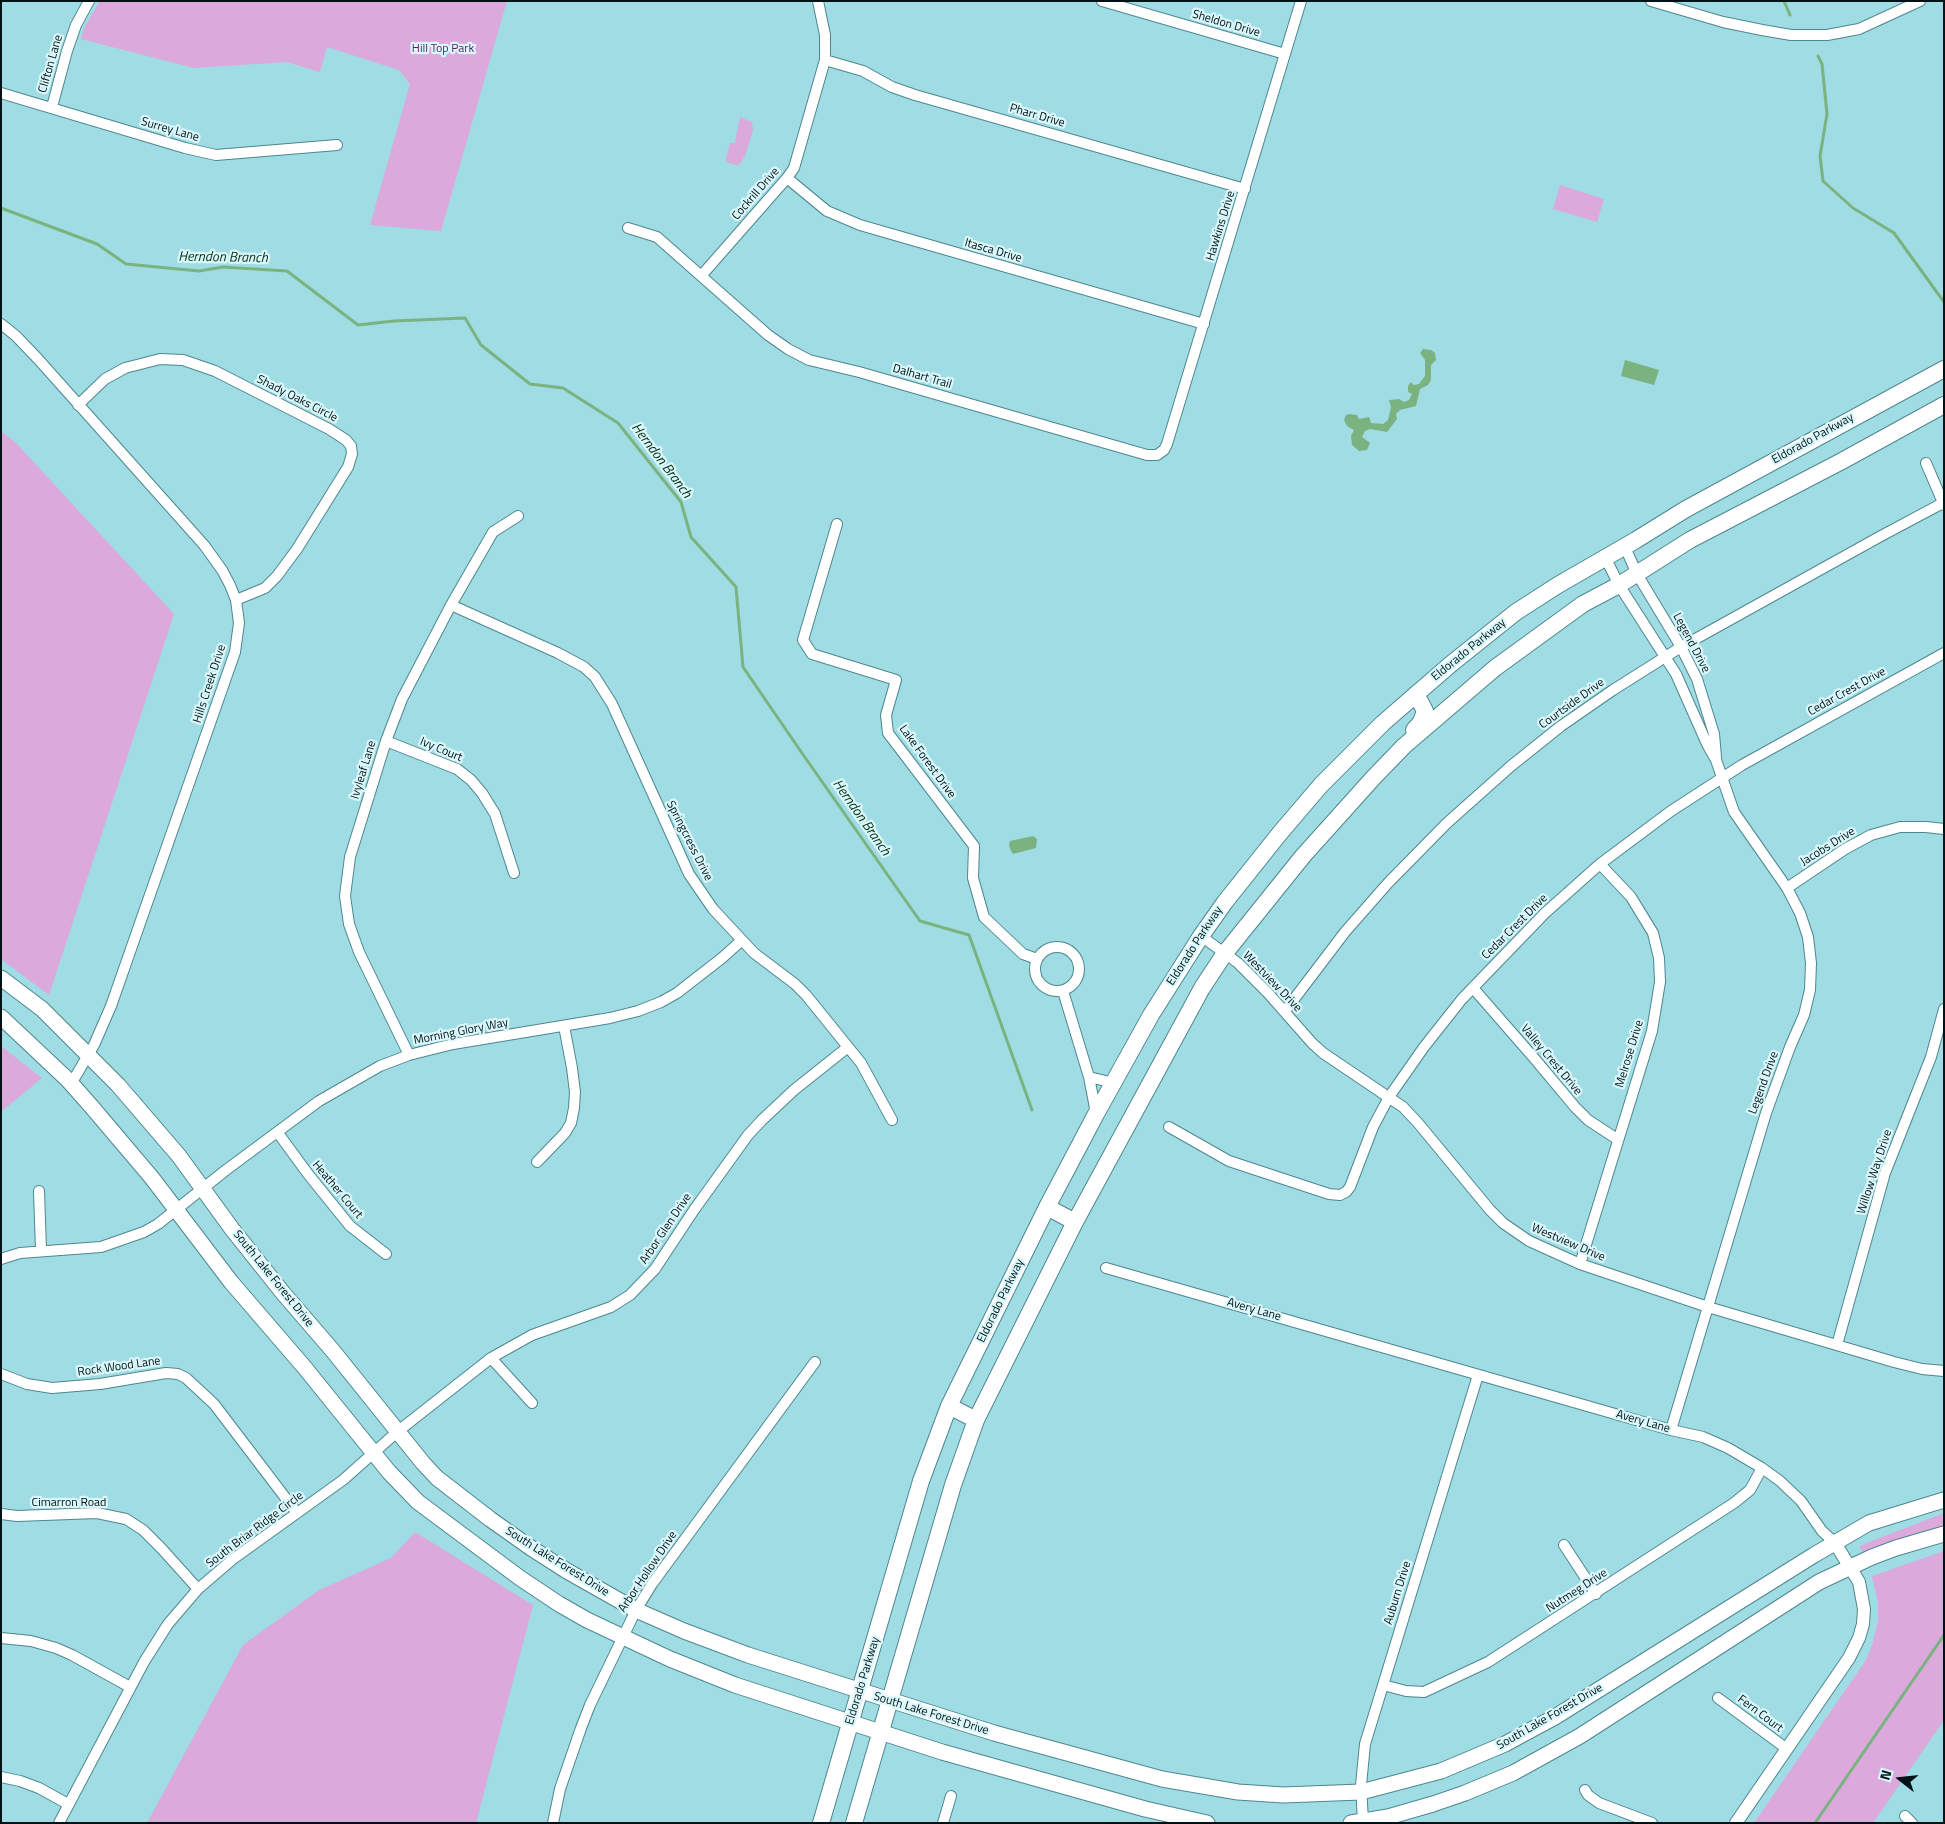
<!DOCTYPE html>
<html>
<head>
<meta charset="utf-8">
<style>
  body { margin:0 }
  #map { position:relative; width:1945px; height:1824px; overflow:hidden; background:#a0dce4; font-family:"Titillium Web",sans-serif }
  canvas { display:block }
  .frame { position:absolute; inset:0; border:2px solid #001215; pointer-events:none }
  .north { position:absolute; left:1875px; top:1754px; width:50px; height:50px; -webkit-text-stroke:4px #daf7fb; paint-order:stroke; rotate:286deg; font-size:14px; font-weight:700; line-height:20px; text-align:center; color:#001215 }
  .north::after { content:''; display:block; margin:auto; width:18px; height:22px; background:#001215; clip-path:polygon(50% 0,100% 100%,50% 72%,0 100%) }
</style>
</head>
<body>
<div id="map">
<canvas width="1945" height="1824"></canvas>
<div class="frame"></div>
<div class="north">N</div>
</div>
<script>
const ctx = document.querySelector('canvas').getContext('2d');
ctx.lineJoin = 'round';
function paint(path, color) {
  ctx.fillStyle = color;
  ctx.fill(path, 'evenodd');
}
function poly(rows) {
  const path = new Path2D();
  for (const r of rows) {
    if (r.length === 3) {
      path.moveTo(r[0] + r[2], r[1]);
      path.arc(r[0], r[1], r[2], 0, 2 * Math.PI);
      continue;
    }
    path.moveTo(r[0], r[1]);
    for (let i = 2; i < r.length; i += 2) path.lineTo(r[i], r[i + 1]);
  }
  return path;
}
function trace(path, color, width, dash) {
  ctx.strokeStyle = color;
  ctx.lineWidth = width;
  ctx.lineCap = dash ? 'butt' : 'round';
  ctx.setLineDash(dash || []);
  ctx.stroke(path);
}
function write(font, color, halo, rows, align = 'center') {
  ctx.font = font + ' "Titillium Web",sans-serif';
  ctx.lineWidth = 4.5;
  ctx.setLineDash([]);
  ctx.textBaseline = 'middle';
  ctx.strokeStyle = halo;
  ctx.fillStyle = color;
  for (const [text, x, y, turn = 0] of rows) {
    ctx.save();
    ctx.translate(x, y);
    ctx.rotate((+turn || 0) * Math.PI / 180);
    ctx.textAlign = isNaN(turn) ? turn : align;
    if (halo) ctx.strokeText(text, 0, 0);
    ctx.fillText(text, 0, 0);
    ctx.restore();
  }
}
const green = poly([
  [100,1,507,1,441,231,370,225,410,84,399,70,327,47,320,72,287,62,194,68,81,39,84,28],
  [740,117,752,122,753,130,745,156,739,165,735,165,727,162,726,159,730,143,735,143],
  [1560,185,1604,199,1597,222,1553,209],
  [1,431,16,443,174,614,49,995,1,959],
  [1,1046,42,1078,1,1112],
  [1944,1513,1944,1529,1873,1552,1864,1552,1859,1548,1864,1544],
  [415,1532,533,1605,476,1823,147,1823,243,1645,319,1590,391,1558],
  [1944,1551,1944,1720,1873,1823,1754,1823,1866,1660,1872,1645,1878,1621,1878,1602,1872,1576]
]);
const water = poly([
  [1423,349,1431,350,1435,353,1436,360,1431,365,1431,380,1428,385,1420,389,1416,406,1400,410,1396,414,1397,419,1387,432,1370,429,1365,431,1362,437,1370,443,1367,450,1359,451,1352,445,1351,436,1354,430,1347,426,1344,420,1346,415,1349,414,1357,415,1359,419,1369,417,1371,423,1383,424,1388,420,1391,407,1389,400,1399,399,1404,402,1409,400,1412,394,1408,392,1408,386,1411,382,1414,385,1419,384,1425,376,1425,360,1420,353],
  [1625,360,1659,370,1654,385,1621,376],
  [1033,836,1037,839,1036,848,1013,854,1011,851,1009,845,1010,841]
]);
const stream = poly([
  [1784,1,1790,15],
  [1818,56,1822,64,1827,114,1820,156,1823,181,1853,208,1894,233,1944,302],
  [1,208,97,244,126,264,199,271,223,267,287,271,358,325,394,321,465,318,481,345,530,384,563,388,618,423,681,502,691,537,736,587,743,667,804,756,920,921,969,935,1032,1110],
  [1815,1823,1944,1635]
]);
const minor = poly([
  [1102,1,1285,54],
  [1651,1,1723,22,1762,30,1791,35,1827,35,1859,29,1920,1],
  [825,60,863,71,892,87,915,95,1245,189],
  [1,93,185,148,216,155,337,145],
  [52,107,67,51,76,25,89,1],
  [787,178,827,211,860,225,1204,324],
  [628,228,657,237,768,335,788,349,809,360,859,372,1147,455,1157,455,1164,450,1167,444,1301,1],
  [701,276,787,178,794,168,825,60,825,35,818,1],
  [1,324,16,336,38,359,204,545,222,570,230,585,236,600,239,623,235,652,111,1006,94,1045,71,1084],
  [78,405,105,379,125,368,160,359,183,360,215,371,329,429,346,440,351,446,352,454,348,467,297,549,277,576,265,588,236,600],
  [1926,463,1944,505],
  [837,524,803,640,812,654,896,680,886,715,888,733,974,846,973,878,984,917,1023,954,1037,959],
  [1624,545,1637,574,1681,647,1697,679,1714,734,1716,757],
  [1605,557,1619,585,1676,674,1707,744,1716,760,1734,812,1787,888,1800,913,1808,937,1811,963,1810,990,1804,1015,1790,1047,1766,1113,1671,1430],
  [451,605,558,653,584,667,595,677,612,704,689,874,713,909,754,953,795,984,806,995,861,1063,892,1120],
  [386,741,457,769,471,780,482,793,495,814,514,873],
  [1787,888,1845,849,1871,835,1900,827,1926,827,1944,829],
  [1201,936,1238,963,1268,993,1312,1043,1323,1053,1403,1107,1418,1123,1490,1210,1503,1223,1529,1241,1580,1264,1708,1307,1894,1362,1922,1369,1944,1371],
  [1057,969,22],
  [1473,988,1534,1058,1575,1107,1588,1120,1617,1139],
  [1063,991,1089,1077,1096,1113],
  [1285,1011,1345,932,1388,883,1447,823,1511,766,1561,726,1613,690,1681,647,1881,536,1943,503],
  [409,1055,359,952,349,924,345,896,350,857,386,741,402,699,451,605,493,532,518,516],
  [1089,1077,1114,1083],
  [1169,1127,1229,1161,1329,1194,1340,1195,1346,1192,1350,1187,1373,1127,1389,1097,1424,1047,1462,999,1545,913,1600,864,1671,811,1742,765,1944,653],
  [278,1133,308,1174,350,1226,386,1254],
  [537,1162,565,1133,571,1123,574,1108,575,1092,572,1068,564,1026],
  [39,1191,41,1250],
  [1,1259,20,1253,101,1247,144,1232,158,1224,226,1170,319,1101,380,1066,409,1055,453,1044,610,1018,638,1011,661,1002,677,993,722,958,741,941],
  [1580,1264,1652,1031,1660,982,1659,958,1653,933,1631,897,1600,864],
  [1106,1268,1671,1430,1703,1437,1728,1448,1762,1468,1780,1481,1801,1501,1822,1531,1835,1543],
  [1837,1345,1885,1173,1931,1057,1944,1009],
  [491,1358,532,1403],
  [1,1374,27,1384,52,1388,100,1384,166,1373,178,1374,186,1378,214,1404,297,1513],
  [1,1514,17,1516,97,1513,126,1519,143,1530,162,1549,198,1589],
  [1564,1545,1596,1594],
  [1,1638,31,1641,56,1648,72,1655,130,1687],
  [1383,1685,1406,1691,1424,1692,1488,1662,1734,1503,1750,1490,1762,1468],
  [1718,1698,1787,1749],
  [1,1777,20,1781,39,1788,68,1804],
  [1585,1790,1588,1795,1599,1803,1652,1823],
  [1905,1816,1912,1823],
  [1363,1821,1361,1785,1365,1744,1478,1375],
  [59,1823,144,1662,168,1624,198,1589,233,1559,343,1480,397,1432,491,1358,532,1335,611,1307,630,1295,655,1269,694,1210,748,1135,762,1120,794,1090,848,1047],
  [553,1823,560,1789,581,1728,590,1705,636,1610,652,1584,815,1362],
  [943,1823,951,1796]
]);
const tertiary = poly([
  [1736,1823,1849,1658,1859,1638,1863,1624,1864,1609,1859,1582,1835,1543]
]);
const secondary = poly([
  [1,978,42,1009,118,1085,179,1156,232,1229,283,1293,333,1351,423,1463,437,1478,490,1519,531,1548,567,1571,636,1610,684,1631,748,1655,994,1733,1162,1779,1238,1792,1283,1795,1361,1792,1441,1771,1505,1744,1555,1717,1814,1555,1869,1523,1944,1500],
  [1,1017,68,1080,91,1106,152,1178,231,1282,305,1368,389,1472,418,1502,520,1578,559,1604,587,1620,670,1659,735,1685,942,1752,1145,1809,1207,1823],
  [1351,1823,1388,1817,1433,1804,1465,1793,1513,1773,1580,1736,1819,1582,1872,1557,1896,1548,1944,1534]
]);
const primary = poly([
  [1414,730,1421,722,1425,711,1416,694],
  [1047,1207,1075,1222],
  [949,1406,976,1420],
  [821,1823,921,1481,949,1406,1047,1207,1096,1114,1151,1015,1201,936,1225,902,1280,833,1321,785,1383,723,1451,664,1516,612,1558,585,1636,540,1686,509,1944,369],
  [854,1823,953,1485,976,1420,1075,1222,1202,988,1225,953,1303,856,1374,777,1404,746,1495,668,1583,604,1619,585,1690,540,1842,461,1944,405]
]);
const streetNames = [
  ["Sheldon Drive",1226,24,16],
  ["Clifton Lane",51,64,-74],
  ["Pharr Drive",1037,116,16],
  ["Surrey Lane",170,130,16],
  ["Cockrill Drive",756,194,-49],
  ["Hawkins Drive",1221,226,-73],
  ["Itasca Drive",993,251,16],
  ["Dalhart Trail",922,377,16],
  ["Shady Oaks Circle",297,399,27],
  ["Eldorado Parkway",1813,439,-29],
  ["Legend Drive",1691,643,62],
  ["Eldorado Parkway",1469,650,-39],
  ["Hills Creek Drive",210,684,-72],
  ["Cedar Crest Drive",1847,692,-29],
  ["Courtside Drive",1572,704,-36],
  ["Ivy Court",441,750,23],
  ["Lake Forest Drive",927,762,54],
  ["Ivyleaf Lane",364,770,-73],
  ["Springcress Drive",689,841,63],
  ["Jacobs Drive",1828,847,-32],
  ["Cedar Crest Drive",1515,927,-45],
  ["Eldorado Parkway",1195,946,-57],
  ["Westview Drive",1272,982,46],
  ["Morning Glory Way",461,1032,-11],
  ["Melrose Drive",1630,1054,-73],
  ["Valley Crest Drive",1551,1060,50],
  ["Legend Drive",1764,1083,-70],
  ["Willow Way Drive",1875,1172,-72],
  ["Heather Court",337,1190,50],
  ["Arbor Glen Drive",666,1229,-56],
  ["Westview Drive",1568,1243,23],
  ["South Lake Forest Drive",273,1279,51],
  ["Eldorado Parkway",1001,1301,-64],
  ["Avery Lane",1254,1310,16],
  ["Rock Wood Lane",119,1367,-8],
  ["Avery Lane",1643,1422,16],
  ["Cimarron Road",69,1503],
  ["South Briar Ridge Circle",255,1530,-37],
  ["South Lake Forest Drive",557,1562,32],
  ["Arbor Hollow Drive",648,1572,-56],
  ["Nutmeg Drive",1577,1591,-33],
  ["Auburn Drive",1398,1593,-73],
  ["Eldorado Parkway",863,1681,-73],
  ["South Lake Forest Drive",931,1714,17],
  ["Fern Court",1760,1714,37],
  ["South Lake Forest Drive",1550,1717,-30]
];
const parkNames = [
  ["Hill Top Park",443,49]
];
const waterNames = [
  ["Herndon Branch",223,258,1],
  ["Herndon Branch",661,461,53],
  ["Herndon Branch",861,818,55]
];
paint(green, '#dba9db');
paint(water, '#7ab37f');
trace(stream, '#7ab37f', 3);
trace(minor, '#4d878f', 12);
trace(tertiary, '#4d878f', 14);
trace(secondary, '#4d878f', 17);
trace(primary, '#4d878f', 18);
trace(minor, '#fff', 10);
trace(tertiary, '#fff', 12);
trace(secondary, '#fff', 15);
trace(primary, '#fff', 16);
write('12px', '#001215', '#daf7fb', streetNames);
write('12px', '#5d1e5f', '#daf7fb', parkNames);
write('italic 14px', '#073210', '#daf7fb', waterNames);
</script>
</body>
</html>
